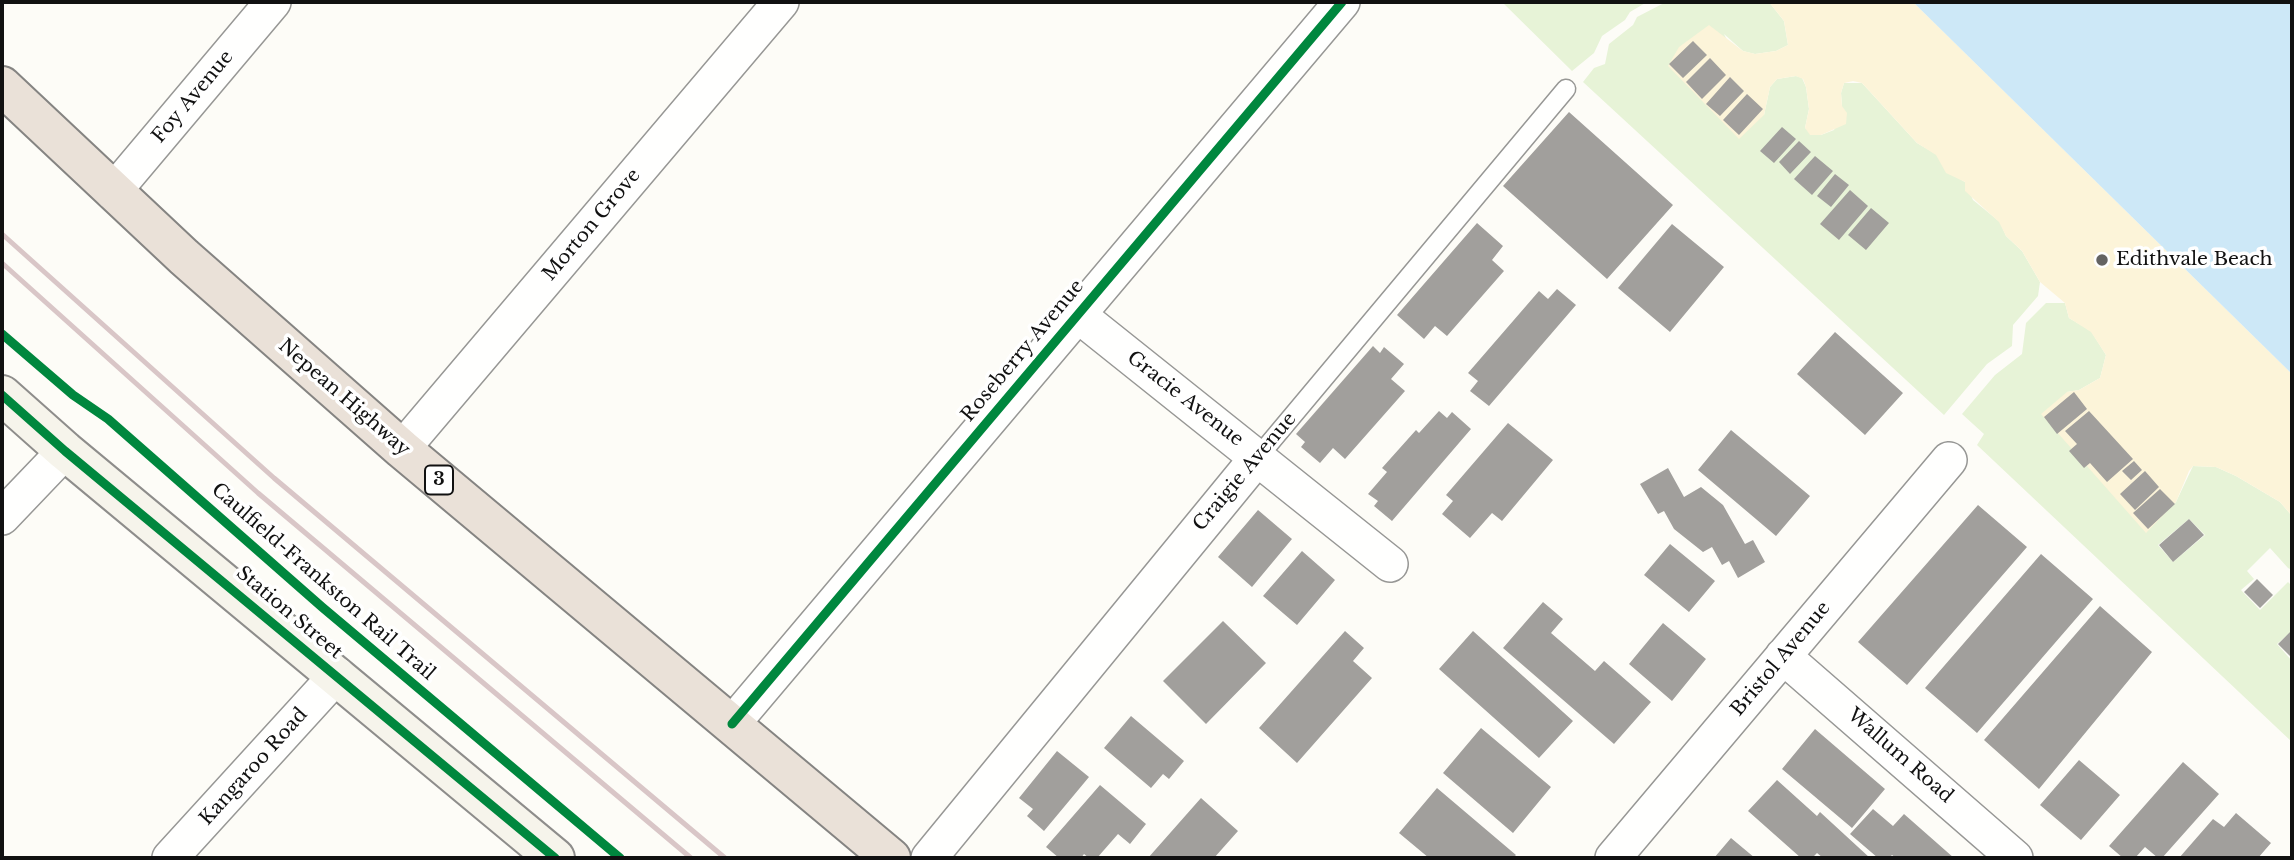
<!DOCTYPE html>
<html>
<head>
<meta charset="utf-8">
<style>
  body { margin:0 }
  #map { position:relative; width:2294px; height:860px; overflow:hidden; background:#fdfcf7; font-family:"Libre Baskerville",serif }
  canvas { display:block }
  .frame { position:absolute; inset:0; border:4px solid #111; pointer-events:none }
</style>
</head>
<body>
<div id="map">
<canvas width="2294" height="860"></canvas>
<div class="frame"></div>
</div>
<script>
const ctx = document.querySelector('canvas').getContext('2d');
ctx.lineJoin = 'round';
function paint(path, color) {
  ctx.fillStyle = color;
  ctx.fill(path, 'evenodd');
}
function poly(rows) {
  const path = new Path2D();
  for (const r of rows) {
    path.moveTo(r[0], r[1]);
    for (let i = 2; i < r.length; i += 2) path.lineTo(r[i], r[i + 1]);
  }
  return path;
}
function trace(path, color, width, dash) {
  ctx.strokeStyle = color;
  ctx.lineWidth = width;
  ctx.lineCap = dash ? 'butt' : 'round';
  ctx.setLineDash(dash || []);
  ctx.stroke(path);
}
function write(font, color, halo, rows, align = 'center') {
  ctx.font = font + ' "Libre Baskerville",serif';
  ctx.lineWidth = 7;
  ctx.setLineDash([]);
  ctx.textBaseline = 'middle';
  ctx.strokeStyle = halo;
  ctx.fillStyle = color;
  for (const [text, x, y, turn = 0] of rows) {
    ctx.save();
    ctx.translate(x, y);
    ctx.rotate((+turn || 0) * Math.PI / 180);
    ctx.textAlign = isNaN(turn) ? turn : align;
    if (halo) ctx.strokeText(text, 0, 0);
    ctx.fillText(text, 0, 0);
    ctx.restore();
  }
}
const green = poly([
  [1502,2,1647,2,1630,12,1625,20,1602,36,1594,53,1572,71],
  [1666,2,1769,2,1784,21,1788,45,1776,51,1755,54,1743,51,1724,34,1764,115,1770,87,1777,79,1796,76,1802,78,1806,87,1809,109,1805,128,1821,135,1834,130,1842,106,1841,93,1844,83,1862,83,1917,143,1936,154,1958,178,1965,182,1973,200,2000,222,2006,236,2022,251,2040,282,2038,296,2013,325,2012,346,1987,364,1944,415,1583,82,1594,68,1605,64,1609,44,1633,25,1637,17],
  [2046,303,2065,303,2069,318,2091,331,2106,355,2100,378,2079,390,2067,392,2146,532,2176,502,2193,466,2216,467,2236,476,2280,502,2292,516,2292,570,2288,568,2270,548,2247,571,2254,579,2241,590,2260,610,2288,582,2292,586,2292,631,2277,644,2292,661,2292,742,1977,445,1984,434,1962,414,1995,375,2022,354,2026,323],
  [2189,519,2205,535,2173,562,2158,545]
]);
const sand = poly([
  [1769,2,1913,2,2292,374,2292,516,2280,502,2236,476,2216,467,2193,466,2189,471,2176,502,2146,533,2041,414,2067,392,2079,390,2100,378,2106,355,2091,332,2069,318,2065,303,2040,282,2022,251,2006,236,1999,222,1965,191,1965,182,1946,173,1936,155,1917,143,1862,83,1853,81,1844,83,1841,93,1842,106,1847,113,1846,124,1821,135,1810,135,1805,128,1809,109,1806,87,1803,79,1796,76,1777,79,1770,87,1764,115,1739,139,1668,66,1679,47,1709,25,1743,51,1755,54,1776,51,1788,45,1784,21]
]);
const water = poly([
  [1913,2,2292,2,2292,374]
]);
const building = poly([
  [1693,41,1707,55,1683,78,1669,64],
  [1710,58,1726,75,1702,99,1686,82],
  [1730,77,1744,91,1720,116,1706,104],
  [1747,94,1763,109,1739,135,1723,120],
  [1569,112,1673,205,1607,279,1503,186],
  [1782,127,1796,139,1774,163,1760,151],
  [1799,141,1811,152,1790,174,1779,162],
  [1815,156,1833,171,1812,195,1794,179],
  [1835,174,1849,185,1831,207,1817,196],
  [1850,190,1868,206,1839,240,1820,224],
  [1871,208,1889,223,1866,250,1848,235],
  [1477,223,1503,246,1492,260,1504,271,1447,336,1435,326,1424,339,1397,315],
  [1672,224,1724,267,1670,332,1618,288],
  [1557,289,1576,305,1489,406,1470,391,1478,381,1468,373,1539,291,1548,299],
  [1835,332,1903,393,1865,435,1797,374],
  [1373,346,1380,353,1384,347,1404,364,1391,379,1405,391,1345,459,1333,448,1320,463,1301,447,1305,442,1296,434],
  [2074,392,2087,409,2057,434,2044,417],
  [1439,411,1447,418,1452,412,1471,429,1392,521,1374,506,1378,501,1368,494,1387,472,1382,468,1416,430,1419,433],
  [2089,411,2133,459,2107,482,2090,463,2084,468,2069,451,2077,444,2065,431],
  [1508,423,1553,460,1502,521,1492,513,1470,538,1442,514,1453,501,1446,495],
  [1731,430,1810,496,1776,536,1698,470],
  [2134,461,2142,470,2131,480,2122,471],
  [1668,468,1684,497,1701,487,1723,505,1745,544,1753,540,1765,562,1738,578,1729,561,1722,565,1712,547,1703,552,1674,529,1664,511,1658,514,1640,484],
  [2145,471,2159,487,2135,510,2120,494],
  [2160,489,2175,504,2148,529,2133,513],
  [1978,505,2027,547,1907,685,1858,642],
  [1258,510,1292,539,1252,587,1218,557],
  [2189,519,2204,535,2173,562,2159,545],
  [1670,544,1715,581,1689,612,1644,575],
  [1302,551,1335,580,1297,625,1263,596],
  [2041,554,2093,599,1977,733,1925,688],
  [2257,579,2273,595,2260,608,2244,592],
  [1543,602,1563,619,1551,633,1595,671,1604,661,1651,702,1614,744,1503,648],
  [2100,606,2152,652,2039,789,1984,740],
  [1223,621,1266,663,1206,724,1163,681],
  [1663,623,1706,659,1672,701,1629,664],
  [2292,630,2292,658,2278,644],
  [1345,631,1364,648,1353,661,1372,678,1297,763,1259,728],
  [1473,631,1573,721,1539,758,1439,669],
  [1131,716,1184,761,1169,779,1163,774,1151,788,1104,748],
  [1481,728,1551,787,1513,833,1443,773],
  [1815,729,1885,789,1852,828,1782,769],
  [1057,751,1089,777,1044,831,1027,816,1033,809,1019,798],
  [2079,760,2120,795,2081,840,2040,805],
  [2183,762,2219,794,2162,858,2158,858,2145,847,2135,858,2123,858,2109,846],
  [1777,780,1817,816,1820,812,1870,858,1823,858,1817,853,1812,858,1801,858,1748,811],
  [1100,785,1146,824,1130,844,1118,834,1097,858,1089,858,1084,854,1081,858,1059,858,1046,847],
  [1437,788,1516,855,1513,858,1429,858,1399,833],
  [1201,798,1238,831,1214,858,1148,858],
  [1873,809,1893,826,1904,814,1954,858,1896,858,1892,855,1889,858,1878,858,1850,834],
  [2236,813,2271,843,2258,858,2179,858,2213,819,2224,827],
  [1731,838,1755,858,1714,858]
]);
const lane = poly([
  [1258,457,1566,89]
]);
const street = poly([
  [113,192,273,2],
  [1077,314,1390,564],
  [402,449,781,2],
  [2,517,65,451],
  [1783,656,2015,858],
  [732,724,1342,2],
  [170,858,337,675],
  [929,858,1258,457],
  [1613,858,1949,460]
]);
const secondary = poly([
  [2,395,65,451,555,858]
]);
const highway = poly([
  [2,86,184,257,402,449,891,858]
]);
const rail = poly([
  [2,234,274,478,725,858],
  [2,263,258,493,691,858]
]);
const cycleway = poly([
  [2,334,73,395,108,419,322,607,620,858],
  [2,395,65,451,555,858],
  [732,724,1342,2]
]);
const markers = [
  [2102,260,7,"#646362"]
];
const shields = [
  [439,480,28]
];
const shieldNames = [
  ["3",439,480]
];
const streetNames = [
  ["Foy Avenue",193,97,-50],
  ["Morton Grove",592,225,-50],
  ["Roseberry Avenue",1023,351,-50],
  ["Nepean Highway",344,398,41],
  ["Gracie Avenue",1185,399,38],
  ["Craigie Avenue",1245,472,-50],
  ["Caulfield-Frankston Rail Trail",323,582,41],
  ["Station Street",289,613,40],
  ["Bristol Avenue",1781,659,-50],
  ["Wallum Road",1900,756,41],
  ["Kangaroo Road",254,767,-48]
];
const poiNames = [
  ["Edithvale Beach",2116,260]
];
paint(green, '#e7f3d7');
paint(sand, '#fcf4d9');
paint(water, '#cde8f7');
paint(building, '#a19f9c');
trace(lane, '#979795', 21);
trace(street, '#979795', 38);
trace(secondary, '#8e8d8b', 42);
trace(highway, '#858482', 42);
trace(lane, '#fffffe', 18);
trace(street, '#fffffe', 35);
trace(secondary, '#f6f4eb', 38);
trace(highway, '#eae1d8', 38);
trace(rail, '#d9c6c7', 5);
trace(cycleway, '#00873e', 9);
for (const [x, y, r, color] of markers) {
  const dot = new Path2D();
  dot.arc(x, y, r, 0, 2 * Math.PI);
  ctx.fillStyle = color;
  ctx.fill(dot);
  trace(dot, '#fff', 2.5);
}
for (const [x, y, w] of shields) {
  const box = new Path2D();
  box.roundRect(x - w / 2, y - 14.5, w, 29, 5);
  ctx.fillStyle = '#fff';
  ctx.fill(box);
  trace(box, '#111', 2);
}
write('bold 18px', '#111', null, shieldNames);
write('19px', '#111', '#fff', streetNames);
write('19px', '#111', '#fff', poiNames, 'left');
</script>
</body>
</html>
